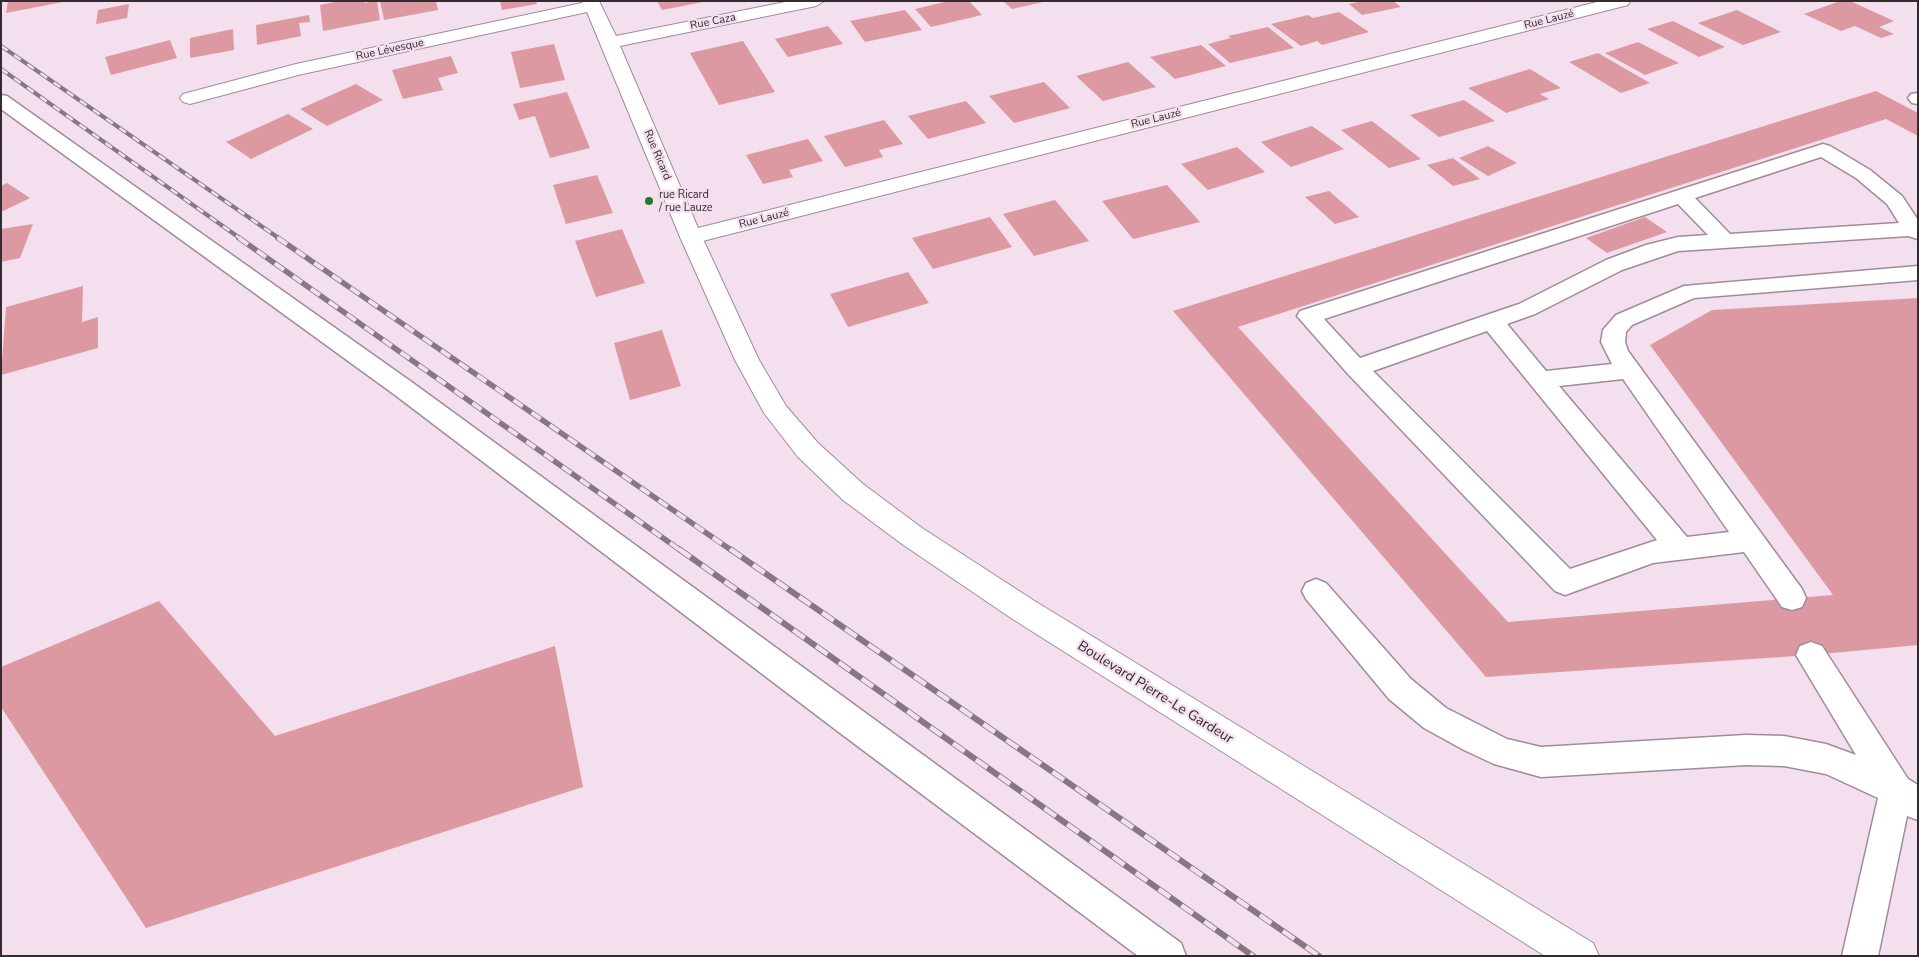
<!DOCTYPE html>
<html>
<head>
<meta charset="utf-8">
<style>
  body { margin:0 }
  #map { position:relative; width:1919px; height:957px; overflow:hidden; background:#f4dfee; font-family:"Nunito Sans",sans-serif }
  canvas { display:block }
  .frame { position:absolute; inset:0; border:2px solid #322b30; pointer-events:none }
</style>
</head>
<body>
<div id="map">
<canvas width="1919" height="957"></canvas>
<div class="frame"></div>
</div>
<script>
const ctx = document.querySelector('canvas').getContext('2d');
ctx.lineJoin = 'round';
function paint(path, color) {
  ctx.fillStyle = color;
  ctx.fill(path, 'evenodd');
}
function poly(rows) {
  const path = new Path2D();
  for (const r of rows) {
    path.moveTo(r[0], r[1]);
    for (let i = 2; i < r.length; i += 2) path.lineTo(r[i], r[i + 1]);
  }
  return path;
}
function trace(path, color, width, dash) {
  ctx.strokeStyle = color;
  ctx.lineWidth = width;
  ctx.lineCap = dash ? 'butt' : 'round';
  ctx.setLineDash(dash || []);
  ctx.stroke(path);
}
function write(font, color, halo, rows, align = 'center') {
  ctx.font = font + ' "Nunito Sans",sans-serif';
  ctx.lineWidth = 4.5;
  ctx.setLineDash([]);
  ctx.textBaseline = 'middle';
  ctx.strokeStyle = halo;
  ctx.fillStyle = color;
  for (const [text, x, y, turn = 0] of rows) {
    ctx.save();
    ctx.translate(x, y);
    ctx.rotate((+turn || 0) * Math.PI / 180);
    ctx.textAlign = isNaN(turn) ? turn : align;
    if (halo) ctx.strokeText(text, 0, 0);
    ctx.fillText(text, 0, 0);
    ctx.restore();
  }
}
const building = poly([
  [8,1,63,1,63,2,6,13],
  [340,1,364,1,364,3,377,1,380,20,323,31,320,5],
  [380,1,436,1,438,10,384,20],
  [500,1,536,1,537,4,502,10],
  [657,1,703,1,703,2,662,10],
  [949,1,969,1,982,15,931,27,915,9],
  [1003,1,1043,1,1043,2,1012,9],
  [1363,1,1393,1,1401,7,1362,15,1349,4],
  [1840,1,1850,1,1894,21,1879,27,1894,34,1881,38,1855,26,1841,31,1804,14],
  [129,4,127,18,96,24,98,10],
  [905,10,922,30,865,42,850,21],
  [1737,10,1781,32,1743,45,1698,23],
  [1339,12,1369,32,1322,45,1317,41,1301,46,1271,24,1308,15,1313,18],
  [309,15,310,22,299,23,301,36,257,45,256,25],
  [1673,21,1725,47,1699,57,1647,29],
  [828,26,843,44,788,57,775,39],
  [1268,27,1294,48,1230,63,1208,44,1231,38,1228,36],
  [233,29,234,50,190,58,190,38],
  [170,40,177,58,111,75,105,57],
  [743,41,775,92,719,105,690,53],
  [1638,42,1679,63,1645,75,1605,53],
  [554,44,565,80,520,88,511,52],
  [1201,45,1226,66,1175,79,1150,57],
  [1598,53,1650,83,1621,93,1569,62],
  [451,56,458,73,438,78,443,90,403,99,392,70],
  [1128,62,1156,87,1103,101,1076,76],
  [1530,69,1561,88,1540,94,1549,99,1506,113,1468,88],
  [1044,82,1070,108,1014,123,989,96],
  [356,84,383,100,327,126,300,109],
  [1876,91,1918,113,1918,136,1886,119,1238,327,1508,622,1833,595,1650,345,1712,310,1918,298,1918,645,1811,655,1486,677,1173,311],
  [567,92,590,148,550,158,535,116,519,120,513,104],
  [1464,100,1495,121,1439,137,1410,115],
  [966,101,986,123,928,139,908,116],
  [288,114,313,129,251,159,226,142],
  [884,120,903,144,879,150,883,157,845,167,824,136],
  [1372,121,1421,159,1389,168,1341,130],
  [1312,126,1344,149,1291,167,1261,142],
  [808,139,823,161,789,170,793,177,763,184,746,155],
  [1488,146,1517,163,1488,176,1459,158],
  [1237,147,1265,172,1208,190,1181,164],
  [1453,158,1480,179,1453,186,1427,165],
  [597,175,613,213,566,224,553,185],
  [7,183,30,198,1,212,1,186],
  [1167,185,1200,222,1133,239,1102,201],
  [1329,191,1359,217,1335,224,1305,197],
  [1055,200,1089,241,1034,256,1003,214],
  [990,217,1012,247,933,269,912,238],
  [1645,217,1667,232,1607,253,1586,238],
  [33,224,20,258,1,262,1,229],
  [622,229,645,283,596,297,575,241],
  [908,272,929,303,848,327,830,294],
  [83,286,82,322,98,317,98,348,1,375,6,307],
  [662,330,681,386,630,400,614,343],
  [159,601,275,736,555,646,583,787,146,928,1,707,1,667]
]);
const lane = poly([
  [1918,93,1918,104,1912,103,1908,98,1911,94,1918,93],
  [1,95,7,96,413,383,1181,943,1186,956,1138,956,840,733,395,395,1,109,1,95],
  [1823,144,1830,146,1870,170,1902,196,1918,220,1918,239,1908,236,1678,251,1622,270,1535,314,1507,324,1546,371,1612,364,1601,342,1603,330,1616,315,1684,286,1918,266,1918,280,1694,298,1632,325,1626,332,1625,342,1628,351,1802,589,1806,598,1802,607,1792,610,1782,607,1744,552,1653,563,1565,595,1555,591,1348,374,1297,316,1300,311,1823,144],
  [1821,157,1856,178,1887,204,1899,223,1730,234,1695,198,1821,157],
  [1678,204,1708,235,1678,237,1646,245,1606,260,1519,304,1360,358,1324,319,1678,204],
  [1487,331,1657,540,1570,569,1373,371,1487,331],
  [1623,379,1729,532,1687,537,1559,386,1623,379],
  [1316,579,1326,583,1411,679,1446,708,1507,739,1541,747,1746,735,1784,736,1826,744,1856,755,1796,655,1800,646,1811,642,1822,646,1908,779,1918,785,1918,820,1907,816,1878,956,1842,956,1878,798,1826,774,1784,766,1746,765,1541,777,1494,764,1464,750,1424,728,1389,699,1306,599,1302,591,1306,583,1316,579]
]);
const street = poly([
  [582,1,599,1,616,36,790,1,824,1,816,6,620,46,698,228,1601,1,1630,1,1628,5,691,244,683,242,680,237,587,12,298,75,190,104,183,102,180,98,183,94,296,64,582,3,582,1]
]);
const secondary = poly([
  [691,230,699,232,702,237,759,360,786,406,818,443,863,484,922,528,1033,600,1593,943,1599,956,1545,956,1011,618,902,544,843,500,798,457,764,413,735,360,680,237,683,232,691,230]
]);
const railFar2 = poly([
  [1,46,280,239],
  [1,69,241,239]
]);
const railFar1 = poly([
  [239,238,680,550],
  [278,238,731,550]
]);
const rail = poly([
  [679,549,1253,956],
  [730,549,1319,956]
]);
const markers = [
  [649,201,5,"#207a29"]
];
const farStreetnames = [
  ["Rue Lauzé",1549,20,-14],
  ["Rue Caza",713,22,-11],
  ["Rue Lévesque",390,50,-12],
  ["Rue Lauzé",1156,119,-14],
  ["Rue Ricard",657,155,67],
  ["Rue Lauzé",764,219,-14]
];
const farPoinames = [
  ["rue Ricard",659,195],
  ["/ rue Lauze",659,208]
];
const streetNames = [
  ["Boulevard Pierre-Le Gardeur",1155,693,32]
];
paint(building, '#dd99a2');
trace(lane, '#9f8c9a', 3);
trace(street, '#9f8c9a', 2);
trace(secondary, '#9f8c9a', 2);
paint(lane, '#fff');
paint(street, '#fff');
paint(secondary, '#fff');
trace(railFar2, '#857882', 4);
trace(railFar1, '#857882', 5.5);
trace(rail, '#857882', 6);
trace(railFar2, '#f4dfee', 2.5, [8]);
trace(railFar1, '#f4dfee', 4, [11]);
trace(rail, '#f4dfee', 4.5, [14]);
for (const [x, y, r, color] of markers) {
  const dot = new Path2D();
  dot.arc(x, y, r, 0, 2 * Math.PI);
  ctx.fillStyle = color;
  ctx.fill(dot);
  trace(dot, '#f4dfee', 2);
}
write('11px', '#322b30', '#f4dfee', farStreetnames);
write('11px', '#322b30', '#f4dfee', farPoinames, 'left');
write('14px', '#322b30', '#f4dfee', streetNames);
</script>
</body>
</html>
